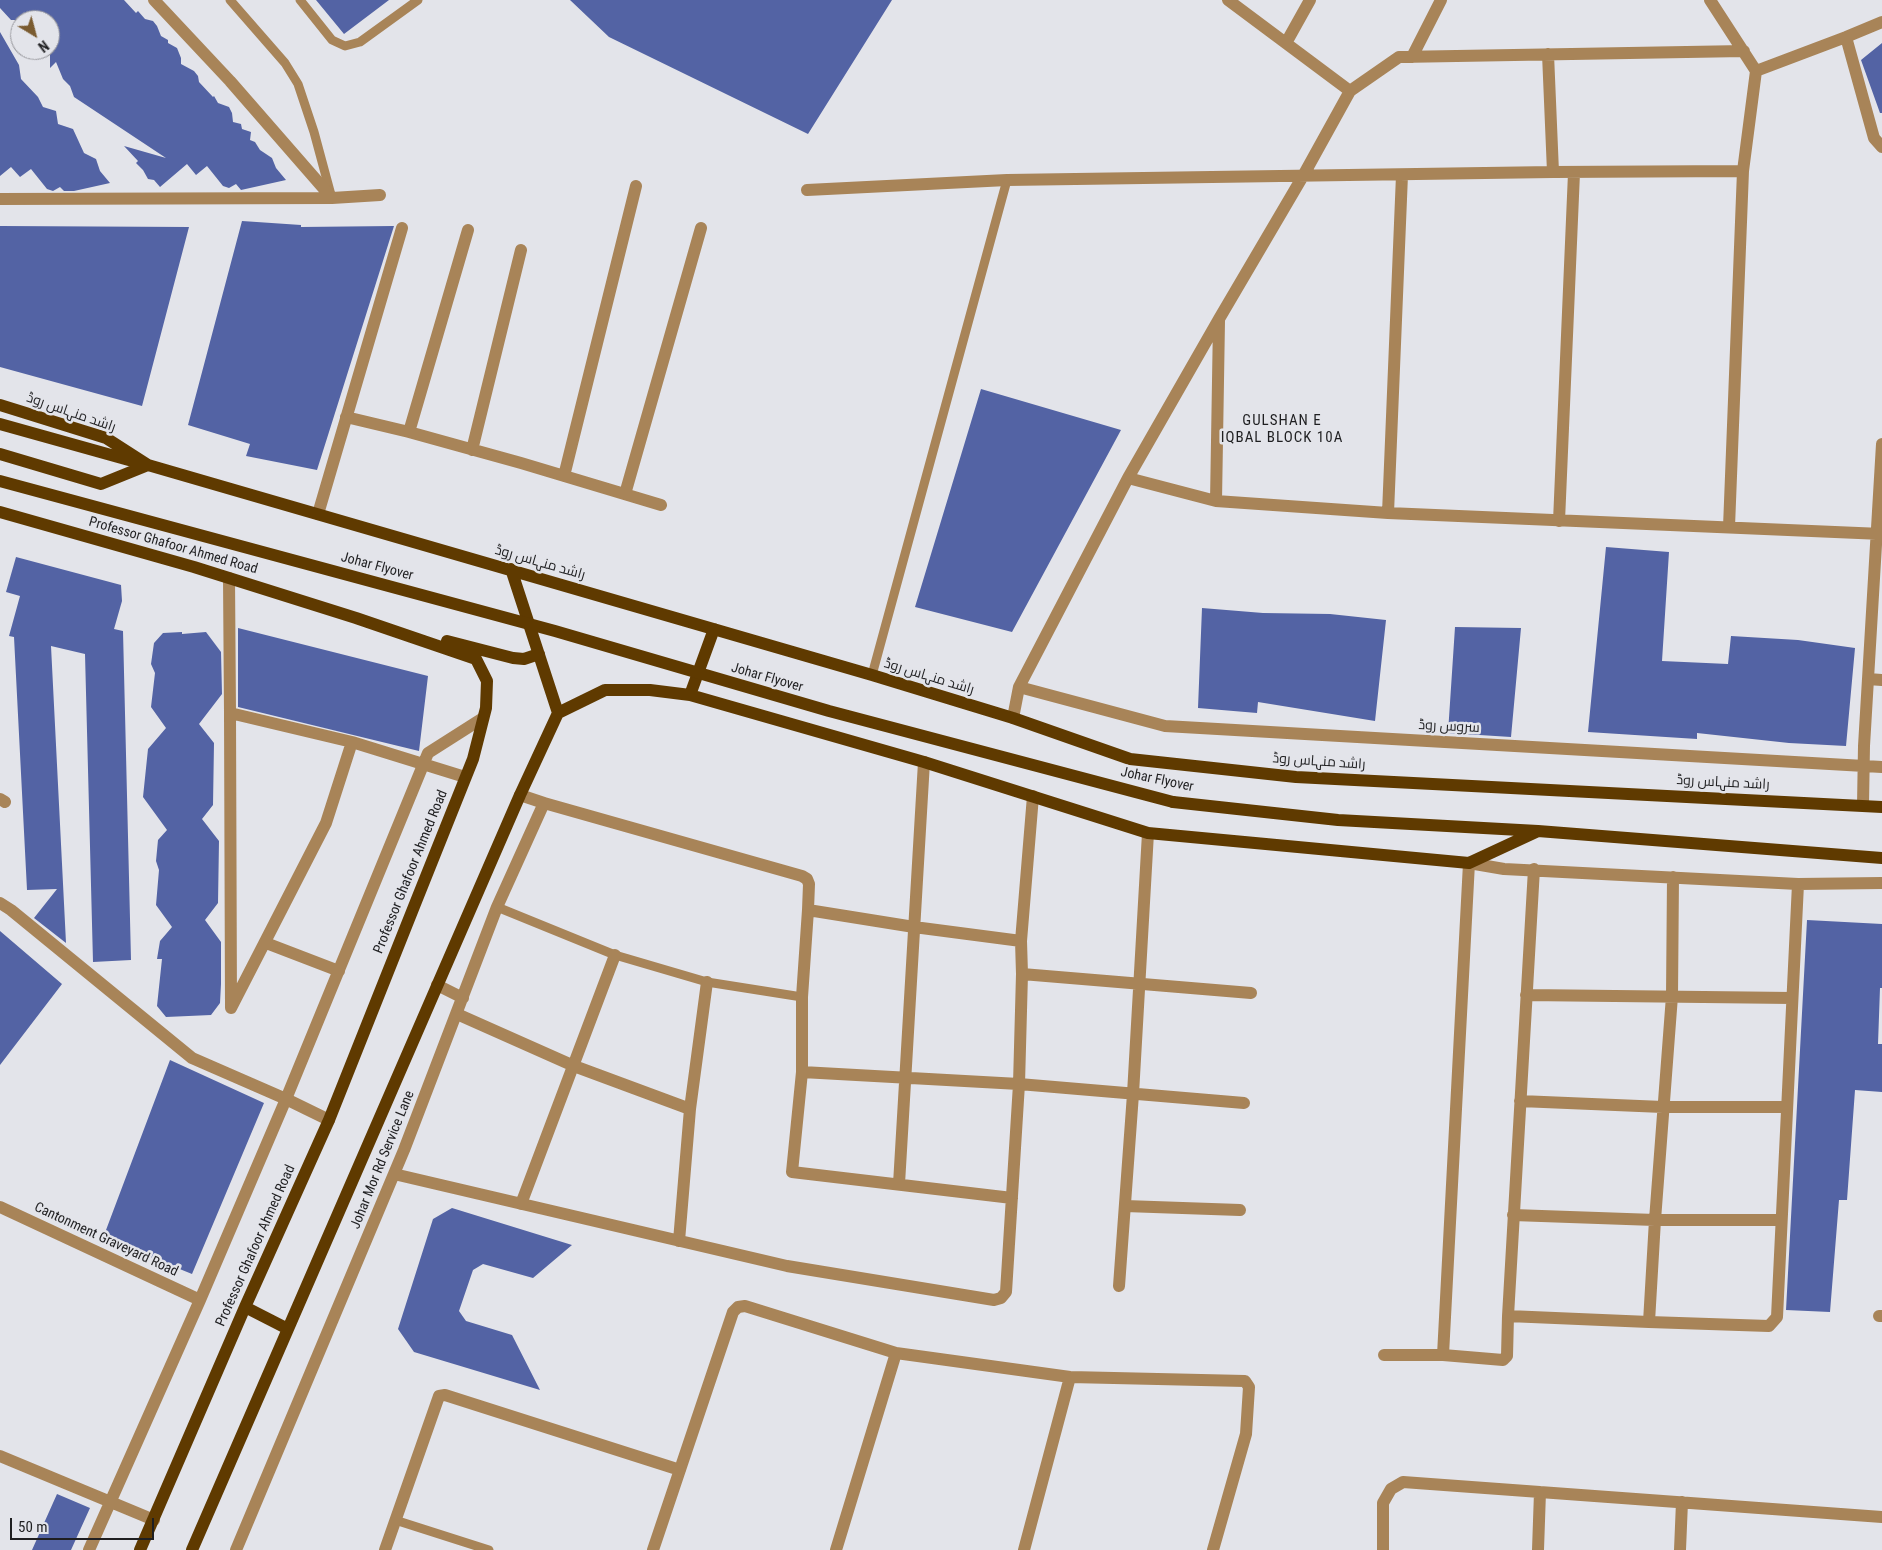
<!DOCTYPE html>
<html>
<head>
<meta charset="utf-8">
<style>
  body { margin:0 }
  #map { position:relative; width:1882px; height:1550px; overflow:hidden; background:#e3e4ea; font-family:"Roboto Condensed",sans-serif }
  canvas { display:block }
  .north { position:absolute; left:10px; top:10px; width:50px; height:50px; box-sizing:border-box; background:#e3e4ea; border:1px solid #95959a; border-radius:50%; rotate:143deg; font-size:14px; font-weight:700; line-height:20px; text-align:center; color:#1f1f21 }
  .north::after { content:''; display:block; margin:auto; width:18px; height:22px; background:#7a5b30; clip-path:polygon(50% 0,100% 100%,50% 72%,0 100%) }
  .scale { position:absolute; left:10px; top:1518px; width:144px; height:22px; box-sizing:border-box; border:2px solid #1f1f21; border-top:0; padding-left:6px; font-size:15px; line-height:18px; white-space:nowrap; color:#1f1f21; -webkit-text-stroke:4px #e3e4ea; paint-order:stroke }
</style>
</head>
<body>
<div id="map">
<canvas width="1882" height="1550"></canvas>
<div class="north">N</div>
<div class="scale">50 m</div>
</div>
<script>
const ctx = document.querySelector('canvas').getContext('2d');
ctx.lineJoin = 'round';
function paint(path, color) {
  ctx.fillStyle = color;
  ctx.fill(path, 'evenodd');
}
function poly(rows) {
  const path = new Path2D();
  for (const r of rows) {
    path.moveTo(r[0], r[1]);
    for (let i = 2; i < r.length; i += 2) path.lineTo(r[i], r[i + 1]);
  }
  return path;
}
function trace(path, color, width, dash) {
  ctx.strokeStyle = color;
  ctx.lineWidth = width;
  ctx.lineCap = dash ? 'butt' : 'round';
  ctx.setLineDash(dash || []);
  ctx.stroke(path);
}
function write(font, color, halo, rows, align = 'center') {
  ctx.font = font + ' "Roboto Condensed",Cairo,sans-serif';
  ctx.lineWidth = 5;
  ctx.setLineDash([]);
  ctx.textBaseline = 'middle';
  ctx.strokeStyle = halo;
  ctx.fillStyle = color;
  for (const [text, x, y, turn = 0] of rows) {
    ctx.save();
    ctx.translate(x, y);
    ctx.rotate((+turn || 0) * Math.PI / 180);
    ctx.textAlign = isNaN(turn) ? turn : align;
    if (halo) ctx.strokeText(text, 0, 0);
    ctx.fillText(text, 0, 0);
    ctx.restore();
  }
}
const building = poly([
  [0,0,124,0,136,13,138,11,145,19,153,21,157,26,161,36,168,40,168,43,177,48,181,58,181,64,194,71,198,76,199,82,213,97,214,96,218,103,229,107,232,113,233,122,241,124,242,129,251,132,250,140,255,142,260,150,272,158,276,168,286,180,241,190,236,184,229,188,223,186,207,166,196,175,187,164,160,187,154,180,148,179,143,170,136,163,138,161,124,146,166,158,74,97,70,86,63,79,56,62,50,68,50,20,11,20,0,8],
  [316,0,389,0,344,34],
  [570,0,892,0,808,134,609,37],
  [0,32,19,65,21,79,38,97,43,107,56,111,58,124,73,129,84,153,96,159,100,171,110,183,74,191,64,191,60,187,53,191,47,189,31,169,20,177,11,167,0,176],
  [1882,43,1882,113,1880,113,1861,60],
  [242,221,301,225,301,227,394,226,317,470,246,456,250,444,188,425],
  [0,226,189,227,142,406,0,367],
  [981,389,1121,430,1012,632,915,607],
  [1606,547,1669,552,1662,661,1728,664,1731,636,1798,640,1855,648,1846,746,1789,743,1697,733,1697,739,1588,732],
  [16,557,121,585,122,601,114,629,123,631,131,960,93,962,85,654,51,646,66,943,34,918,57,889,27,890,14,637,9,636,20,596,6,592],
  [1202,608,1263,613,1330,614,1386,620,1375,721,1258,702,1257,713,1198,708],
  [1455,627,1521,628,1511,737,1448,733],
  [238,628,428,676,419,751,238,707],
  [182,632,182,634,206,632,221,652,222,694,199,724,214,743,213,805,202,819,219,841,218,903,205,920,221,942,221,984,220,1003,211,1015,166,1017,157,1006,162,959,157,959,160,941,172,927,156,905,159,870,156,861,158,840,167,830,143,797,148,749,166,728,151,707,155,673,151,664,154,643,163,633],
  [1807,920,1882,924,1882,988,1880,988,1878,1044,1882,1044,1882,1092,1855,1090,1847,1200,1839,1200,1830,1312,1786,1310],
  [0,931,62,984,0,1065],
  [170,1060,264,1103,192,1274,103,1238],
  [452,1208,572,1245,533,1278,483,1264,473,1270,459,1311,466,1321,512,1335,540,1390,414,1352,398,1329,433,1219],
  [57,1494,90,1508,71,1550,32,1550]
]);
const service = poly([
  [230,0,285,63,298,84,314,132,331,195],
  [300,0,332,40,345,46,360,42,418,0],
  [872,675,1007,180],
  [497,907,615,955,707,982,802,997],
  [395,1520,489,1550]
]);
const minor = poly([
  [154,0,230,81,332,198],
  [1228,0,1350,91],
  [1710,0,1756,71,1743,171,1729,527],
  [1846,37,1874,138,1882,147],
  [1286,43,1310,0],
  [1548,54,1553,172],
  [1412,57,1441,0],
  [1756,71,1846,37,1882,22],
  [807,190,1007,180,1553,172,1743,171],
  [0,199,332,198,380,195],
  [346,417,409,432,521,463,661,505],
  [409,432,468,230],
  [472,450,521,250],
  [564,476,636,186],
  [1128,478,1216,501,1388,513,1882,534],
  [625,494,701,228],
  [1216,501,1219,321],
  [1388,513,1402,175],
  [318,514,402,228],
  [1559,521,1574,173],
  [229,578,230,713,231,1008,326,823,352,742,230,713],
  [1868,679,1882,680],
  [1019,687,1165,726,1882,767],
  [1013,718,1019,687,1128,478,1219,319,1303,176,1350,91,1399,57,1744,51],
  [352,742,465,777],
  [0,799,5,802],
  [544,803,802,876,807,879,809,884,808,910,802,997,802,1072,792,1172,1012,1198],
  [1863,805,1864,746,1882,444],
  [1673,877,1672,996,1655,1220,1649,1322,1769,1326,1777,1317,1798,884],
  [0,903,11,910,192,1058,286,1099,329,1120],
  [808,910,914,927,1021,941],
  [266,943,339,971],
  [1022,974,1251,993],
  [437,985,463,998],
  [1526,995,1792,998],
  [457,1014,574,1066,690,1109],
  [802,1072,1019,1084,1244,1103],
  [1520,1101,1663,1107,1787,1107],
  [394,1174,787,1266,994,1300,1001,1298,1006,1292,1019,1084,1022,974,1021,941,1033,796],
  [899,1184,924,762],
  [521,1204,615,955],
  [1125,1206,1240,1210],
  [0,1207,200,1300],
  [1513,1215,1655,1220,1781,1220],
  [679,1241,690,1109,707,982],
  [1119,1286,1133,1094,1148,833],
  [1508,1316,1649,1322],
  [1879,1316,1882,1316],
  [1384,1355,1443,1355,1503,1360,1507,1356,1508,1316,1534,869],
  [1443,1355,1469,863,1504,869,1798,884,1882,883],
  [0,1456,154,1520],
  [89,1550,200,1300,286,1099,428,753,483,718],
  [236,1550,404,1150,497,907,544,803,520,795],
  [385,1550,439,1396,445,1395,680,1470],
  [653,1550,733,1312,738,1307,745,1306,896,1353,1070,1377,1245,1381,1249,1387,1246,1434,1213,1550],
  [836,1550,896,1353],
  [1024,1550,1070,1377],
  [1383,1550,1383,1503,1391,1489,1403,1482,1882,1517],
  [1538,1550,1540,1492],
  [1680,1550,1682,1502]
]);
const primary = poly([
  [0,405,106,438,148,465,872,675,1013,718,1130,759,1296,777,1882,807],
  [0,424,136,462],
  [0,454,101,484,148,465],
  [0,512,194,567,356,618,476,659,487,681,486,708,473,759,415,904,329,1120,245,1307,140,1550],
  [447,641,513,658,524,659,539,654],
  [690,695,714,629],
  [558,713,605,690,650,690,690,695,924,762,1148,833,1469,863,1538,831],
  [1173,802,1338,820,1538,831,1882,858],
  [245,1307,288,1329],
  [192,1550,520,795,558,713,511,569]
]);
const primaryBridge = poly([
  [0,481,555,631,829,711,1173,802]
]);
const streetNames = [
  ["راشد منہاس روڈ",71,413,19],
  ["Professor Ghafoor Ahmed Road",173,546,16],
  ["راشد منہاس روڈ",540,563,16],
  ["Johar Flyover",377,567,15],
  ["راشد منہاس روڈ",929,677,17],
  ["Johar Flyover",767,678,16],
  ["سروس روڈ",1449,727,3],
  ["راشد منہاس روڈ",1319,762,4],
  ["Johar Flyover",1157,780,12],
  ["راشد منہاس روڈ",1723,783,3],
  ["Professor Ghafoor Ahmed Road",411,872,-68],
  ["Johar Mor Rd Service Lane",383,1160,-68],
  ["Cantonment Graveyard Road",106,1240,25],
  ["Professor Ghafoor Ahmed Road",256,1246,-66]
];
const neighbourhoodNames = [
  ["GULSHAN E",1282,421],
  ["IQBAL BLOCK 10A",1282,438]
];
paint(building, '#5363a4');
trace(service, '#a88458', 9);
trace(minor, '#a88458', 12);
trace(primary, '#5f3a00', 12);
trace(primaryBridge, '#5f3a00', 12);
write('14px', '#1f1f21', '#e3e4ea', streetNames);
ctx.letterSpacing = '1px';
write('15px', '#1f1f21', '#e3e4ea', neighbourhoodNames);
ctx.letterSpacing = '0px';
</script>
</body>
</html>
